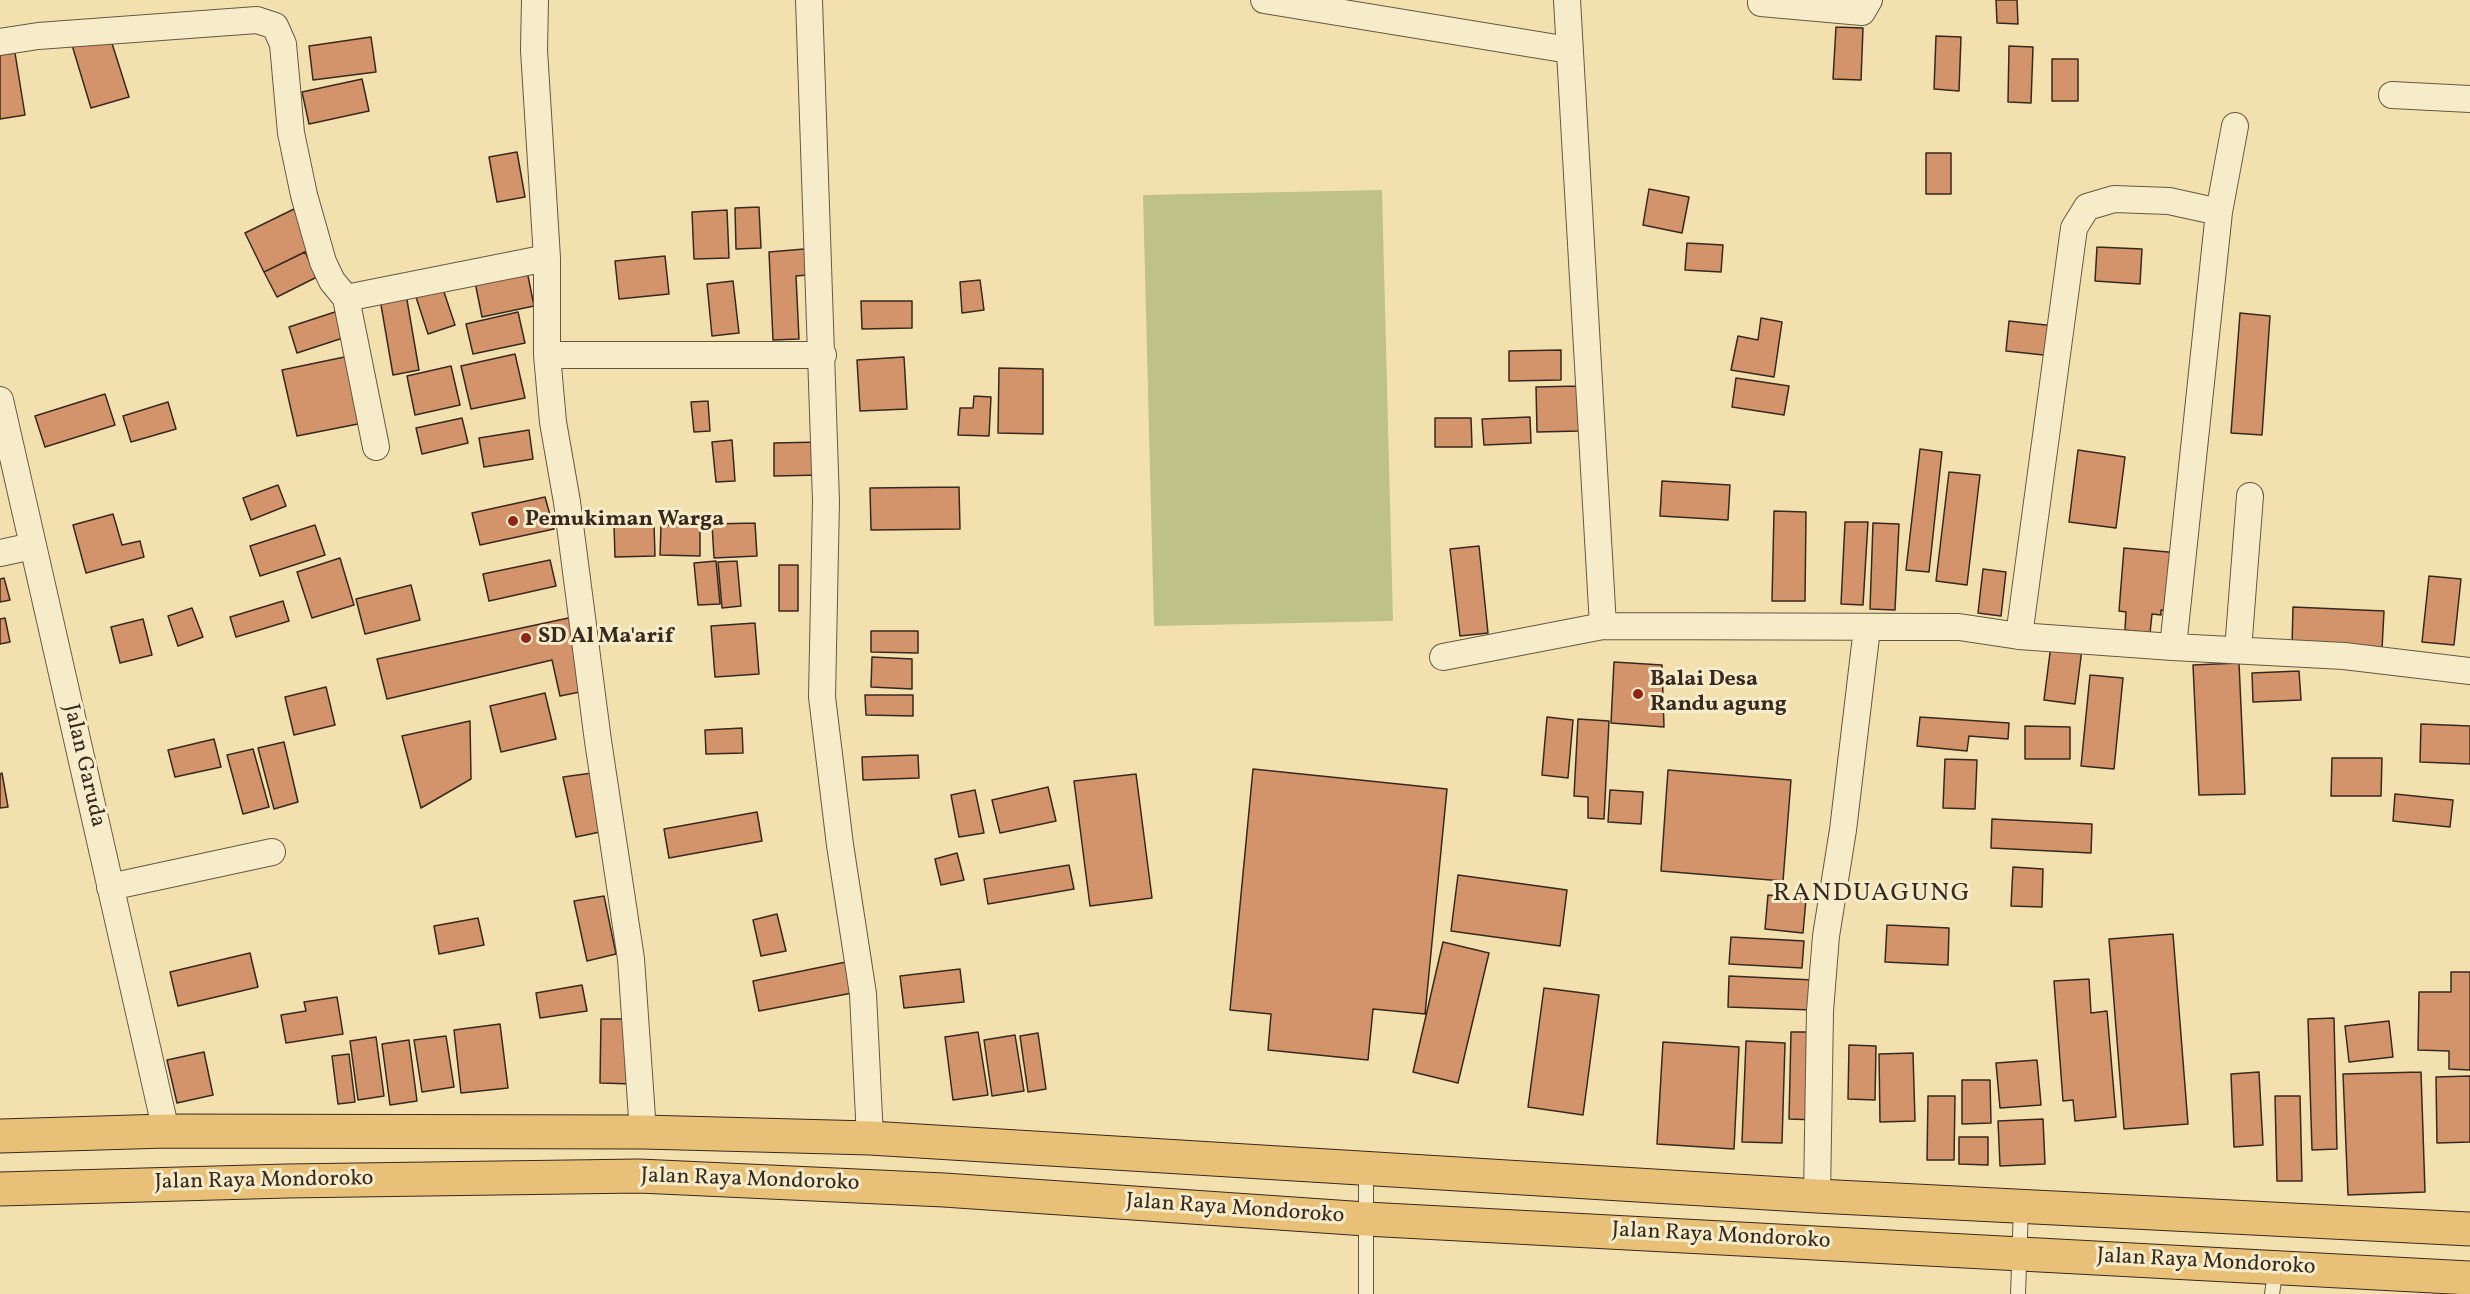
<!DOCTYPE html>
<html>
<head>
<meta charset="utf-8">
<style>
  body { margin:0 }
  canvas { display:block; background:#f2e1ae }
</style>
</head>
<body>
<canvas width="2470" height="1294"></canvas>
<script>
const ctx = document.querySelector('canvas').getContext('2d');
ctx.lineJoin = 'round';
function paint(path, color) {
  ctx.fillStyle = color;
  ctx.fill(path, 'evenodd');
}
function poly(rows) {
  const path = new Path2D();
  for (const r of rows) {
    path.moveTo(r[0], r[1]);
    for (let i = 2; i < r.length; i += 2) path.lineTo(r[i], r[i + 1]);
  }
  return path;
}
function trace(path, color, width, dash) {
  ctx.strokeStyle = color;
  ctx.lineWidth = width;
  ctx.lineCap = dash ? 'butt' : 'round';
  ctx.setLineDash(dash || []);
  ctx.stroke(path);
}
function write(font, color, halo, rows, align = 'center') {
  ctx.font = font + ' Vollkorn,serif';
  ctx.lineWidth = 6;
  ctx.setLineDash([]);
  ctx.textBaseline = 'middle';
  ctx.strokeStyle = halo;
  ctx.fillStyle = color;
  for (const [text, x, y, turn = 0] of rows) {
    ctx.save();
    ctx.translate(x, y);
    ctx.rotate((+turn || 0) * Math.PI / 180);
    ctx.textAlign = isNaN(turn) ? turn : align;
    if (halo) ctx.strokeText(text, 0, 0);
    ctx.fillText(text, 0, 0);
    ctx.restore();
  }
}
const green = poly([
  [1382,190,1393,621,1154,626,1143,195]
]);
const building = poly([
  [1996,0,2017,0,2018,24,1997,23,1996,0],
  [1836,27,1863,28,1861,80,1833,79,1836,27],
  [109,34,129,97,91,108,72,45,109,34],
  [1936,36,1961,37,1959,91,1934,89,1936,36],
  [371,37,376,72,313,80,309,46,371,37],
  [2009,46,2033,47,2031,103,2008,102,2009,46],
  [15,53,25,115,0,119,0,55,15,53],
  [2052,59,2078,59,2078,101,2052,101,2052,59],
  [362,79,369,111,309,124,302,92,362,79],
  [517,152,525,197,497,202,489,157,517,152],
  [1926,153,1951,153,1951,194,1926,194,1926,153],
  [1649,189,1689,197,1682,233,1643,225,1649,189],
  [759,207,761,248,736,249,735,208,759,207],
  [294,209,313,248,264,272,245,233,294,209],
  [727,210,729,258,694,259,692,212,727,210],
  [1687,243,1723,245,1721,272,1685,270,1687,243],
  [2097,247,2142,249,2140,284,2095,281,2097,247],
  [816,248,818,274,796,276,799,339,773,340,769,252,816,248],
  [305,252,317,277,277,297,264,272,305,252],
  [665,256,669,294,619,299,615,261,665,256],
  [527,271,534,306,482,317,475,282,527,271],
  [980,280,984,310,962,313,960,282,980,280],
  [733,281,739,333,712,336,707,284,733,281],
  [443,289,455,325,428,334,416,297,443,289],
  [406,294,419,370,393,375,380,299,406,294],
  [861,301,912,301,912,328,862,329,861,301],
  [341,310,349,336,297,353,289,327,341,310],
  [518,312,525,343,473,354,466,324,518,312],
  [2240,313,2270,316,2262,435,2231,433,2240,313],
  [1761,318,1782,322,1774,377,1731,370,1738,336,1758,340,1761,318],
  [2009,321,2055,326,2053,356,2006,351,2009,321],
  [1561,350,1561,380,1509,381,1509,351,1561,350],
  [515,354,525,398,471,409,461,366,515,354],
  [354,355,368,422,297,436,282,370,354,355],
  [904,357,907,409,860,411,857,360,904,357],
  [451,366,460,405,415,415,407,376,451,366],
  [999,368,1043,369,1043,434,998,433,999,368],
  [1736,378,1789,386,1784,415,1732,407,1736,378],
  [1578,386,1580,431,1537,432,1536,387,1578,386],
  [105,394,115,425,45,447,35,416,105,394],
  [974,396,991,397,989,436,958,435,960,408,973,408,974,396],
  [708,401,710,431,694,432,691,402,708,401],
  [168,402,176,429,131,442,123,416,168,402],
  [1530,417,1531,443,1484,445,1482,419,1530,417],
  [462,418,468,443,422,454,416,428,462,418],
  [1435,418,1471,418,1472,447,1435,447,1435,418],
  [529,430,533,459,484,467,479,438,529,430],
  [732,440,735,481,716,482,712,442,732,440],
  [821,442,821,475,774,476,774,443,821,442],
  [1920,449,1942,452,1929,572,1906,570,1920,449],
  [2078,450,2125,457,2116,528,2069,522,2078,450],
  [1949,472,1980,475,1967,585,1936,581,1949,472],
  [1662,481,1730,485,1728,520,1660,516,1662,481],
  [278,485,286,506,251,520,243,498,278,485],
  [959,487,960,529,871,530,870,488,959,487],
  [545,497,554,529,480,545,472,513,545,497],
  [1774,511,1806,512,1805,601,1772,601,1774,511],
  [113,514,122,545,140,541,144,557,86,573,73,525,113,514],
  [1845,522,1868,522,1863,605,1841,604,1845,522],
  [755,523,757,556,714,558,712,524,755,523],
  [1873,523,1899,524,1895,610,1870,609,1873,523],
  [654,524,655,556,615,557,614,525,654,524],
  [315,525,325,555,260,576,250,546,315,525],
  [661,525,700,526,700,556,660,555,661,525],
  [1479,546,1488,633,1460,636,1450,549,1479,546],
  [2124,548,2179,553,2174,611,2161,610,2161,615,2152,614,2150,633,2125,630,2126,612,2119,611,2124,548],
  [340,558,354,605,312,618,297,572,340,558],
  [550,560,556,586,489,601,483,574,550,560],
  [716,561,720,604,698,605,694,563,716,561],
  [737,561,741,606,722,608,718,562,737,561],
  [779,565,798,565,798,611,779,611,779,565],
  [1983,569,2006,572,2001,616,1978,613,1983,569],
  [2429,576,2461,579,2454,645,2422,642,2429,576],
  [4,578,10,600,0,602,0,579,4,578],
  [411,585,420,620,365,634,356,599,411,585],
  [283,601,289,621,236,637,230,617,283,601],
  [2293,607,2384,611,2382,649,2292,646,2293,607],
  [192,608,203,637,178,646,168,616,192,608],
  [573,617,590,690,560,696,552,660,387,699,377,659,573,617],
  [5,618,10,642,0,644,0,619,5,618],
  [143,619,152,655,120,663,111,627,143,619],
  [755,623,759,674,715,677,711,626,755,623],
  [871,631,918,631,918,653,871,652,871,631],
  [2051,645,2082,649,2075,704,2044,700,2051,645],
  [872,657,912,659,912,689,871,687,872,657],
  [1614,662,1662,665,1664,727,1611,723,1614,662],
  [2239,663,2245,794,2199,795,2193,665,2239,663],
  [2299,671,2301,700,2253,702,2252,673,2299,671],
  [2090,675,2123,678,2114,769,2081,766,2090,675],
  [326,687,335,725,294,735,285,697,326,687],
  [545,693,556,739,501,752,490,706,545,693],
  [865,695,913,695,913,716,866,715,865,695],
  [1547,717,1573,720,1568,778,1542,775,1547,717],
  [1920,717,2009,723,2008,739,1969,736,1967,751,1917,746,1920,717],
  [1578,719,1609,721,1604,819,1588,818,1588,797,1574,796,1578,719],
  [470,721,471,779,421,808,402,736,470,721],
  [2421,724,2470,726,2470,764,2420,762,2421,724],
  [2025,726,2070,727,2070,759,2025,759,2025,726],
  [742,728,743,753,706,754,705,730,742,728],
  [214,739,221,767,175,777,168,750,214,739],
  [284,742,298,802,274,809,258,748,284,742],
  [253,749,269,807,243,814,227,755,253,749],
  [918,755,919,778,863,780,862,757,918,755],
  [2332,758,2382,758,2381,796,2331,796,2332,758],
  [1945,759,1977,760,1975,809,1943,808,1945,759],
  [1253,769,1447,789,1425,1014,1373,1009,1368,1060,1268,1050,1271,1014,1230,1010,1253,769],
  [1668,770,1791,780,1783,881,1661,871,1668,770],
  [2,773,8,807,0,808,0,774,2,773],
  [592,773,605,831,576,837,563,777,592,773],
  [1136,774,1152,898,1090,906,1074,781,1136,774],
  [1048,787,1056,821,1000,833,992,800,1048,787],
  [975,790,984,833,959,837,951,795,975,790],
  [1610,790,1643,792,1641,824,1608,822,1610,790],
  [2395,794,2453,800,2450,827,2393,821,2395,794],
  [757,812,762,841,669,858,664,829,757,812],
  [1992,819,2092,824,2091,853,1991,848,1992,819],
  [957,853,964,880,941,885,935,859,957,853],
  [1069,865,1074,889,988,904,984,879,1069,865],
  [2013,867,2043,869,2042,907,2011,906,2013,867],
  [1458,875,1567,890,1560,946,1451,931,1458,875],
  [1768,895,1806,899,1803,933,1765,929,1768,895],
  [604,896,616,954,587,961,574,901,604,896],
  [777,914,786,951,761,956,753,920,777,914],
  [478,918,484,945,439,954,434,926,478,918],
  [1887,925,1949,928,1948,965,1885,962,1887,925],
  [2173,934,2188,1124,2124,1129,2109,939,2173,934],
  [1731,937,1804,941,1802,968,1729,964,1731,937],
  [1443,942,1489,953,1458,1083,1413,1072,1443,942],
  [250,953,258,987,178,1006,170,972,250,953],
  [846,962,852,993,759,1011,753,981,846,962],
  [960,969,964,1002,904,1008,900,976,960,969],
  [2451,972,2470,972,2470,1070,2449,1069,2449,1051,2418,1050,2419,992,2451,992,2451,972],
  [1729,976,1813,980,1812,1010,1728,1007,1729,976],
  [2089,979,2091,1013,2107,1011,2116,1117,2075,1121,2073,1100,2063,1101,2054,981,2089,979],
  [582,985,587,1011,540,1018,536,993,582,985],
  [1544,988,1599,995,1583,1115,1528,1107,1544,988],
  [337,997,343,1034,286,1043,281,1015,306,1011,304,1002,337,997],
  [2334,1018,2337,1149,2312,1150,2308,1019,2334,1018],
  [601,1019,634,1019,633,1084,600,1083,601,1019],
  [2389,1021,2393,1057,2349,1062,2345,1026,2389,1021],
  [500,1024,508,1088,461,1093,454,1030,500,1024],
  [978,1032,988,1095,953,1100,945,1037,978,1032],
  [1791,1032,1818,1032,1816,1120,1789,1119,1791,1032],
  [1038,1033,1046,1089,1028,1092,1020,1036,1038,1033],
  [1015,1035,1024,1091,992,1096,984,1040,1015,1035],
  [446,1036,454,1087,422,1092,414,1040,446,1036],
  [376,1037,384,1096,358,1100,350,1041,376,1037],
  [409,1040,417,1101,390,1105,382,1044,409,1040],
  [1746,1041,1785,1043,1782,1143,1742,1142,1746,1041],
  [1663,1042,1739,1047,1734,1149,1657,1144,1663,1042],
  [1849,1045,1876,1046,1875,1100,1848,1099,1849,1045],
  [204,1052,213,1095,177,1103,167,1060,204,1052],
  [1913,1053,1915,1121,1880,1122,1879,1054,1913,1053],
  [349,1054,355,1102,338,1104,332,1056,349,1054],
  [2037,1060,2041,1105,2000,1108,1996,1063,2037,1060],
  [2259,1072,2263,1145,2234,1147,2231,1074,2259,1072],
  [2421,1072,2425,1192,2348,1195,2343,1074,2421,1072],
  [2470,1076,2470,1142,2437,1143,2436,1077,2470,1076],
  [1962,1080,1990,1080,1991,1123,1962,1124,1962,1080],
  [1928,1096,1955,1096,1954,1160,1927,1160,1928,1096],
  [2275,1096,2300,1096,2302,1181,2277,1181,2275,1096],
  [2043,1119,2045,1164,2000,1166,1998,1121,2043,1119],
  [1959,1137,1988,1137,1988,1165,1959,1164,1959,1137]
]);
const lane = poly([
  [1366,1169,1366,1294],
  [2018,1294,2021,1207],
  [2272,1294,2276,1267]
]);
const street = poly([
  [535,0,534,50,547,258,547,355,553,422,567,502,598,741,631,959,643,1132],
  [809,0,826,501,822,697,840,845,863,994,870,1138],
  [1264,0,1569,50],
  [1567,0,1603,626],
  [1761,0,1761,3,1862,12,1869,0],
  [0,42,38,36,257,20,275,26,283,44,291,133,304,195,323,262,332,281,346,298,376,447],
  [2392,95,2470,99],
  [2219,212,2235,126],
  [346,298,547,258],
  [547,355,823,355],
  [0,400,166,1131],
  [0,553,33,546],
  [2019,636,2074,228,2087,207,2114,199,2169,201,2219,212,2173,647],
  [2238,650,2250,496],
  [1443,657,1603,626,1959,627,2019,636,2173,647,2344,656,2470,671],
  [110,887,272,852],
  [1817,1196,1820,1011,1826,936,1843,830,1867,628]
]);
const highway = poly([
  [0,1136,166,1131,643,1132,870,1138,1817,1196,2470,1229],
  [0,1189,287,1181,639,1176,944,1190,1366,1219,2470,1278]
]);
const markers = [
  [513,521,6,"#8f2418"],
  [526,638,6,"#8f2418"],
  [1638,694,6,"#8f2418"]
];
const poiNames = [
  ["Pemukiman Warga",525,521],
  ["SD Al Ma'arif",538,638],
  ["Balai Desa",1650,681],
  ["Randu agung",1650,706]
];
const streetNames = [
  ["Jalan Garuda",83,766,77],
  ["Jalan Raya Mondoroko",750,1181,2],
  ["Jalan Raya Mondoroko",264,1182,-1],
  ["Jalan Raya Mondoroko",1235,1210,4],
  ["Jalan Raya Mondoroko",1721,1237,3],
  ["Jalan Raya Mondoroko",2206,1263,3]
];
const quarterNames = [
  ["RANDUAGUNG",1872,895]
];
paint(green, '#bec288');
paint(building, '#d4946b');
trace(building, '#37291f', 1.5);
trace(lane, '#665743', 16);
trace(street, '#665743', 28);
trace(highway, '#37291f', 35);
trace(lane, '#f7ecca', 14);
trace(street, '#f7ecca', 26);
trace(highway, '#e9c077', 33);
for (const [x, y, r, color] of markers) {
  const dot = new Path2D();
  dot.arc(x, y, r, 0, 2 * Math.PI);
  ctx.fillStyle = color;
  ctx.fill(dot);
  trace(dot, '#f7ecca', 2);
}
write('bold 22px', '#37291f', '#f7ecca', poiNames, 'left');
write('22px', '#37291f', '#f7ecca', streetNames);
ctx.letterSpacing = '1.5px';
write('26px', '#37291f', '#f7ecca', quarterNames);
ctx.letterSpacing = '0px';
</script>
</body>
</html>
